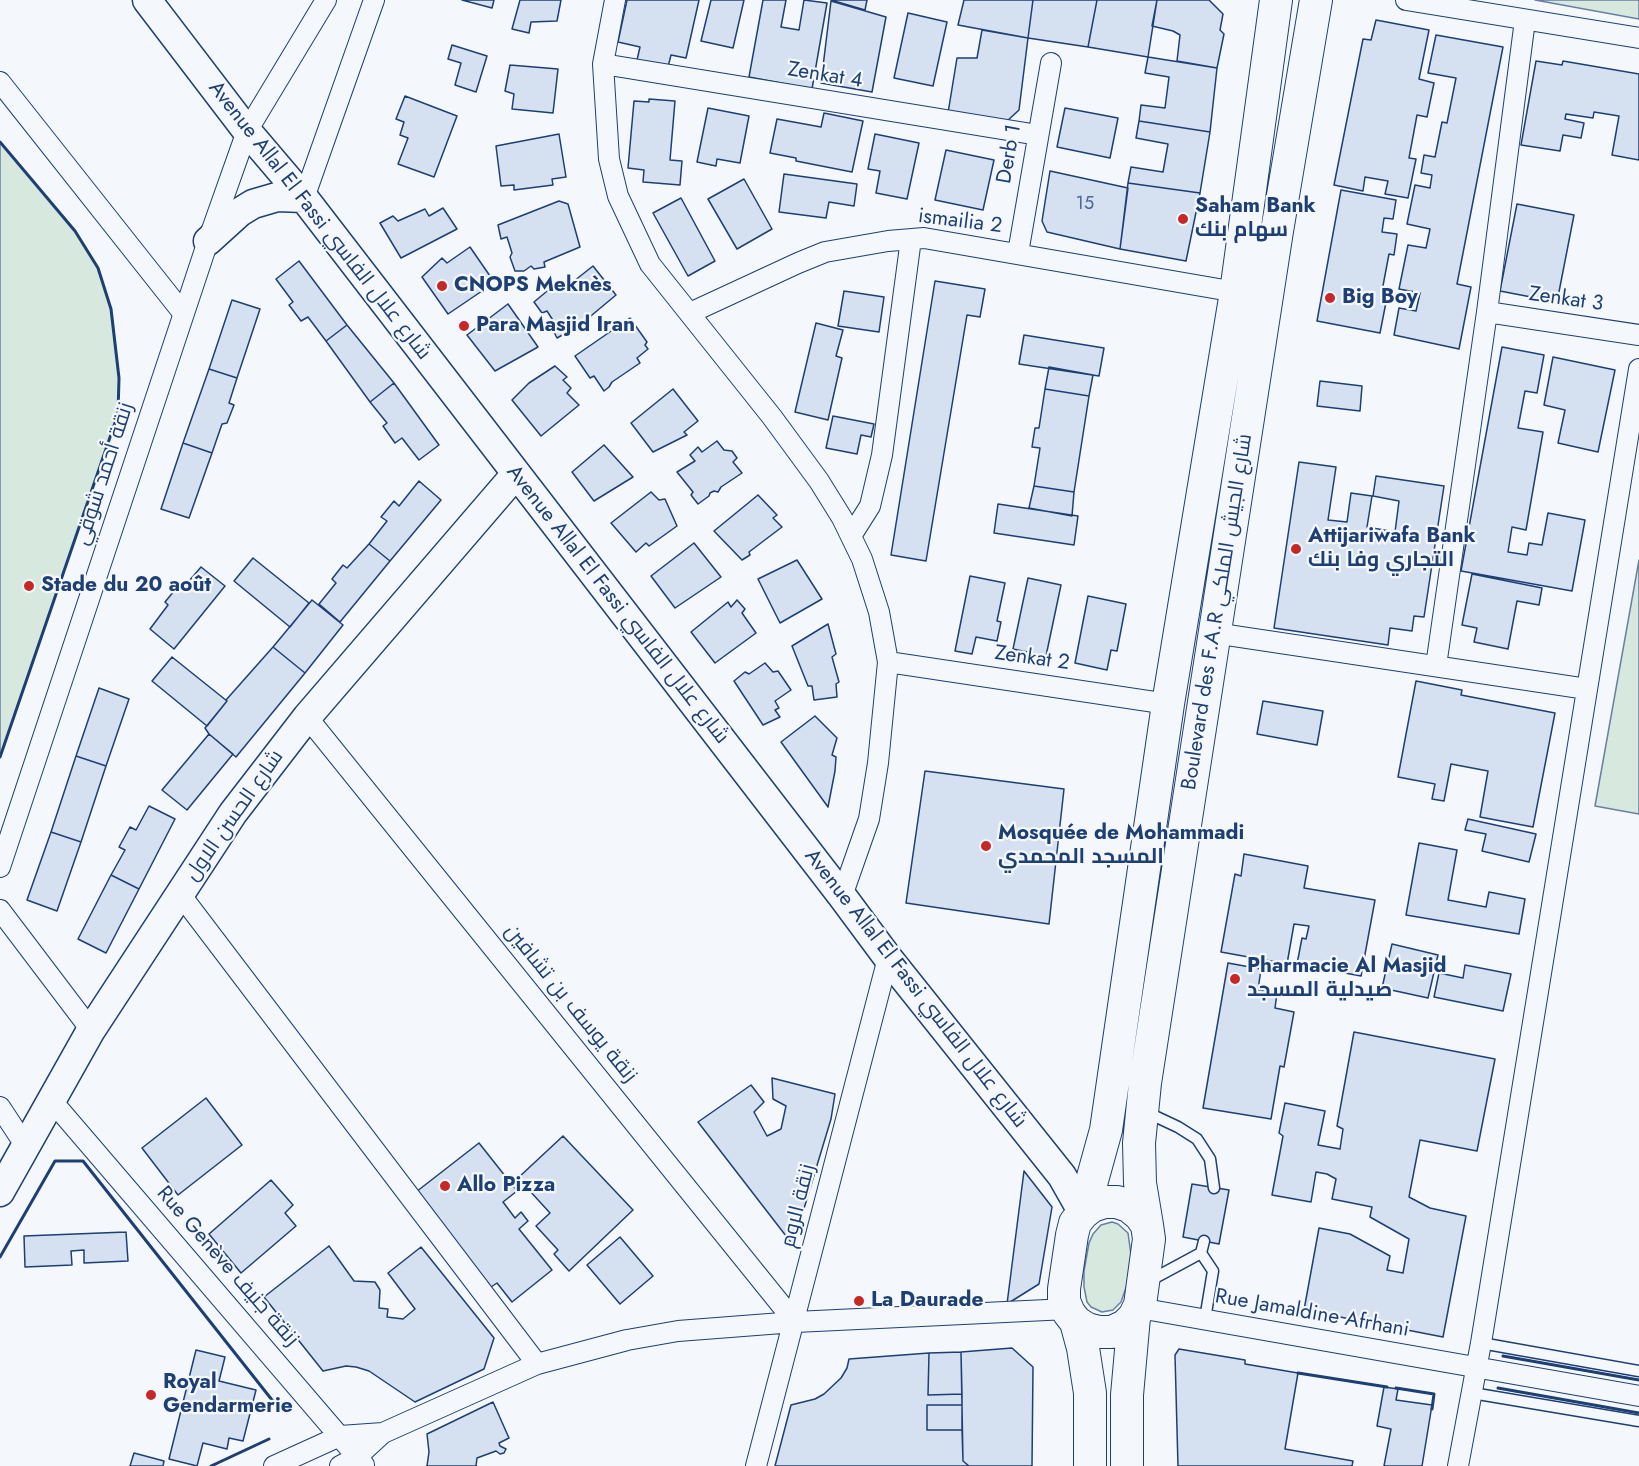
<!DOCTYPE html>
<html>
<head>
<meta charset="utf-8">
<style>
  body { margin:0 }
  canvas { display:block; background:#f4f7fb }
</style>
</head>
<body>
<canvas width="1639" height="1466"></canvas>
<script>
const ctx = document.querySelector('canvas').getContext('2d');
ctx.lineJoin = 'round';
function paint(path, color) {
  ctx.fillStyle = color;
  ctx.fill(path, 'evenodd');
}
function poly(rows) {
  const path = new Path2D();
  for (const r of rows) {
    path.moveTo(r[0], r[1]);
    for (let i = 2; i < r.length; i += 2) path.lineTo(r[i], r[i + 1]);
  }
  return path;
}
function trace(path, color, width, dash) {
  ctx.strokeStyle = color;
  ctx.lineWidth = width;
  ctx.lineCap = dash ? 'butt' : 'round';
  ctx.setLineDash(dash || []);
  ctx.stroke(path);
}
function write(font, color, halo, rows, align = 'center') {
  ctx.font = font + ' Jost,Cairo,sans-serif';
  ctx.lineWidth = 4.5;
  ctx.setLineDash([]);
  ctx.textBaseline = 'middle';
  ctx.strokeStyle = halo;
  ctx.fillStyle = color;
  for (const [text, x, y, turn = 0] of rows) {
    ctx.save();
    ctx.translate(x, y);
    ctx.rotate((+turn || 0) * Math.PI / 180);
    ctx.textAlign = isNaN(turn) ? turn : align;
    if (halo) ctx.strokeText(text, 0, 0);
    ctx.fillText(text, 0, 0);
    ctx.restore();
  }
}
const green = poly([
  [1535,0,1639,0,1639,19,1535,0],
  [0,142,75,231,98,268,111,309,119,378,118,414,0,757,0,142],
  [1639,560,1639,814,1595,806,1639,560],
  [1112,1222,1118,1224,1128,1233,1132,1262,1129,1279,1121,1302,1113,1310,1102,1312,1091,1307,1087,1302,1084,1287,1084,1271,1089,1243,1093,1234,1101,1225,1112,1222]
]);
const building = poly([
  [462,0,494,0,492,8,462,0],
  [520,0,561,0,557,21,531,22,529,33,512,29,520,0],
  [627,0,699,0,686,58,671,55,668,67,637,60,640,47,618,42,627,0],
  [711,0,744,0,733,48,701,41,711,0],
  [763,0,786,0,781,27,799,30,804,0,827,3,812,89,749,77,763,0],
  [831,0,867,0,865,10,831,0],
  [964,0,1033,0,1028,38,958,25,964,0],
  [1033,0,1097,0,1088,47,1028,38,1033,0],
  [1097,0,1157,0,1148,57,1088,47,1097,0],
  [1157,0,1209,0,1223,14,1220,30,1224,34,1217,68,1177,61,1180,35,1173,31,1152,26,1157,0],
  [831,1,886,17,872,92,821,83,831,1],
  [908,13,947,22,933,86,894,78,908,13],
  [1376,20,1429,30,1419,79,1434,83,1427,117,1417,115,1409,158,1416,159,1408,198,1385,194,1388,181,1365,177,1363,191,1334,185,1363,39,1371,40,1376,20],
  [982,30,1028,38,1019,110,1006,122,948,113,957,58,977,58,982,30],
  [1436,35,1503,47,1457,284,1471,287,1459,349,1394,335,1399,308,1416,311,1420,293,1399,289,1408,245,1426,248,1430,229,1407,224,1415,185,1430,188,1432,175,1421,173,1424,155,1435,157,1442,122,1447,123,1456,78,1428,73,1436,35],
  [452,45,487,56,476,92,455,85,461,63,448,59,452,45],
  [1148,57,1217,68,1210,132,1139,121,1141,105,1165,108,1169,77,1145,73,1148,57],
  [1536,61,1562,65,1563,61,1639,74,1639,160,1612,155,1619,116,1594,112,1593,118,1566,114,1565,119,1584,123,1581,138,1563,135,1560,151,1521,145,1536,61],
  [510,65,558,69,553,113,512,109,514,94,505,91,510,65],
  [405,96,457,116,434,177,398,164,408,138,400,135,404,122,396,119,405,96],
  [649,99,675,101,670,160,682,161,680,185,643,182,644,170,628,168,634,101,649,102,649,99],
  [708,108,749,116,740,163,717,159,716,166,697,162,708,108],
  [1065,108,1118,118,1110,158,1057,147,1065,108],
  [824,113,863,121,852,172,796,161,796,158,770,153,777,119,821,127,824,113],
  [1139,121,1210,132,1200,193,1128,183,1131,167,1163,172,1168,144,1136,138,1139,121],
  [559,134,566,177,552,179,553,185,514,190,514,185,501,186,496,146,559,134],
  [875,134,919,143,907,199,876,193,880,171,868,169,875,134],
  [946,150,994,160,983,210,935,200,946,150],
  [1050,171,1128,188,1120,249,1047,232,1042,221,1050,171],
  [784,174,857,184,854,206,829,202,826,218,779,212,784,174],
  [744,179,772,229,737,249,708,199,744,179],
  [1128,183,1200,193,1186,261,1120,249,1128,183],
  [1341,190,1396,200,1393,219,1384,218,1382,232,1397,234,1394,255,1389,254,1382,291,1388,292,1380,333,1317,321,1341,190],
  [681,198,715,261,688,276,653,213,681,198],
  [559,201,568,204,580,247,544,262,545,267,534,269,531,266,524,271,515,271,510,257,512,253,507,237,501,239,498,225,559,201],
  [1517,204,1574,215,1557,302,1500,291,1517,204],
  [443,208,457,229,401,258,380,223,393,216,398,221,425,209,429,216,443,208],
  [470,247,490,276,479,286,482,291,448,314,422,277,442,258,447,263,470,247],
  [299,261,347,325,326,341,308,317,301,321,289,305,293,302,276,279,299,261],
  [593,266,616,295,580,325,557,338,551,326,554,322,547,311,542,313,534,302,552,287,558,287,569,280,574,281,593,266],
  [935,281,985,289,980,317,967,315,926,561,891,555,935,281],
  [844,291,884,297,879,332,838,326,844,291],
  [232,300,260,309,237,378,209,369,232,300],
  [508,304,538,347,495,371,467,335,508,304],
  [630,318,647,342,645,345,648,349,637,358,640,363,612,382,609,387,604,391,594,376,590,378,575,356,630,318],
  [816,323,843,330,836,356,842,358,828,420,795,412,816,323],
  [347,325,394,383,370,402,326,341,347,325],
  [1024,335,1104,348,1099,376,1019,364,1024,335],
  [1502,347,1544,355,1537,393,1525,391,1518,428,1543,432,1526,530,1512,527,1508,552,1527,555,1529,543,1542,545,1548,513,1585,520,1572,591,1461,571,1502,347],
  [1553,357,1615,370,1598,452,1558,443,1565,410,1544,405,1553,357],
  [555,366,567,377,563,380,571,388,567,393,579,405,541,436,512,400,529,383,555,366],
  [1049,367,1093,375,1089,396,1045,389,1049,367],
  [209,369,237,378,229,403,234,405,227,423,222,424,212,453,183,443,209,369],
  [1320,381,1362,386,1360,411,1317,406,1320,381],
  [394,383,439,445,419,460,402,438,395,443,383,426,387,423,370,402,394,383],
  [673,389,698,421,684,432,687,435,653,452,631,423,673,389],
  [1045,389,1089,396,1074,492,1034,486,1040,448,1032,447,1035,428,1039,428,1045,389],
  [833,416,874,424,871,437,861,435,857,454,826,448,833,416],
  [717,441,724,450,732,451,737,458,733,462,742,473,721,487,718,492,714,491,710,493,709,496,698,504,691,495,693,492,677,472,695,461,690,455,698,447,702,452,717,441],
  [183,443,212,453,189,518,161,509,183,443],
  [604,445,633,477,594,501,572,472,604,445],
  [1299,462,1336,467,1328,520,1347,522,1351,493,1372,496,1367,527,1395,532,1399,501,1373,496,1376,476,1444,486,1424,617,1414,616,1412,631,1390,628,1388,645,1274,628,1299,462],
  [419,481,441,500,390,561,369,544,387,521,381,517,394,501,399,506,419,481],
  [1034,486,1074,492,1072,516,1029,508,1034,486],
  [651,492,659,500,665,499,677,526,649,546,646,543,636,552,611,523,651,492],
  [758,495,777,515,773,518,782,527,749,552,750,555,742,560,714,531,758,495],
  [998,504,1078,516,1074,545,994,533,998,504],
  [694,543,721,577,675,608,651,576,694,543],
  [369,544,390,561,340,622,319,604,336,583,332,579,343,565,347,568,369,544],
  [253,558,309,603,290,627,234,581,253,558],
  [797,560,822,599,780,623,758,579,797,560],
  [201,567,225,586,174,649,150,629,168,605,165,602,179,585,183,588,201,567],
  [1472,574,1542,588,1539,605,1517,601,1508,649,1474,642,1477,628,1462,625,1472,574],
  [970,576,1005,583,997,621,1001,622,997,641,976,637,972,654,955,651,970,576],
  [1028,578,1061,585,1046,656,1013,649,1028,578],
  [1088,596,1126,604,1117,651,1111,650,1107,670,1075,663,1088,596],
  [312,600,343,625,305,673,273,647,312,600],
  [737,600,745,609,742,613,756,633,715,663,691,632,728,602,731,607,737,600],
  [828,624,836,654,832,657,839,682,836,684,837,697,814,700,812,686,808,686,792,646,828,624],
  [273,647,305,673,236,757,209,734,205,728,227,701,226,700,273,647],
  [172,657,227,701,207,726,152,681,172,657],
  [765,663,773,672,778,671,791,690,775,701,779,708,775,710,780,717,763,725,734,681,745,672,749,674,765,663],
  [1416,681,1462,690,1461,695,1555,713,1533,827,1480,817,1488,771,1451,764,1444,801,1432,799,1435,784,1398,777,1416,681],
  [99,688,129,699,106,766,76,756,99,688],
  [1263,701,1323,711,1317,745,1257,734,1263,701],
  [815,716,837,738,832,755,836,757,835,771,828,807,781,742,815,716],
  [209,734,233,754,187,810,162,790,209,734],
  [76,756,106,766,81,842,51,832,76,756],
  [925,771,1064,789,1049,924,906,903,925,771],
  [149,806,175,819,139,889,111,875,125,850,119,847,130,827,136,830,149,806],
  [1468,819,1536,834,1529,862,1482,851,1486,834,1465,830,1468,819],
  [51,832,81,842,57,911,27,900,51,832],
  [1419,843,1457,850,1448,900,1486,907,1489,892,1525,899,1519,934,1406,915,1419,843],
  [1244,854,1308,866,1304,888,1375,900,1361,976,1297,964,1302,938,1306,939,1309,926,1294,924,1287,964,1221,952,1235,874,1241,876,1244,854],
  [111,875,139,889,106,953,78,939,111,875],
  [1392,944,1438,955,1428,998,1382,988,1392,944],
  [1228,963,1261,969,1258,990,1277,993,1275,1008,1294,1012,1284,1067,1280,1066,1271,1119,1203,1108,1228,963],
  [1465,965,1511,974,1503,1011,1434,997,1439,973,1463,978,1465,965],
  [1354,1032,1495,1059,1477,1151,1420,1140,1409,1197,1430,1208,1466,1216,1443,1337,1304,1310,1319,1228,1350,1234,1390,1256,1387,1270,1403,1273,1409,1239,1370,1217,1372,1207,1332,1199,1336,1179,1327,1174,1316,1172,1311,1202,1272,1195,1283,1136,1279,1133,1285,1103,1325,1111,1318,1145,1340,1149,1343,1129,1337,1126,1354,1032],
  [772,1078,835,1094,831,1119,793,1245,698,1122,751,1085,764,1102,754,1112,767,1136,781,1129,786,1106,773,1099,772,1078],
  [206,1098,242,1145,178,1195,142,1148,206,1098],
  [563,1136,633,1210,569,1271,554,1254,558,1250,536,1226,550,1213,518,1178,563,1136],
  [479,1143,517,1191,503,1202,515,1218,521,1212,528,1221,519,1229,552,1270,512,1302,497,1283,491,1287,416,1192,479,1143],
  [1024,1171,1052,1207,1039,1284,1007,1304,1024,1171],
  [271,1180,293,1205,285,1213,296,1226,241,1273,209,1234,271,1180],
  [1192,1184,1229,1190,1219,1244,1183,1237,1192,1184],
  [126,1232,128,1261,84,1263,84,1250,71,1251,72,1265,25,1267,24,1236,126,1232],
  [620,1237,653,1276,620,1304,587,1265,620,1237],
  [329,1246,354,1281,375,1282,380,1290,379,1308,388,1309,387,1317,403,1319,415,1309,388,1273,421,1247,494,1338,484,1369,415,1402,369,1371,356,1367,346,1366,323,1371,264,1297,329,1246],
  [1012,1348,1033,1367,1032,1466,969,1466,963,1461,961,1352,1012,1348],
  [1179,1349,1245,1360,1245,1364,1298,1373,1285,1449,1353,1461,1352,1466,1178,1466,1175,1355,1179,1349],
  [196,1350,225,1357,219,1381,256,1390,243,1441,229,1438,227,1449,203,1443,197,1466,169,1459,196,1350],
  [961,1352,962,1394,928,1395,929,1353,961,1352],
  [929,1353,928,1395,962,1394,962,1405,927,1405,927,1430,962,1430,963,1461,969,1466,775,1466,791,1405,815,1399,824,1394,841,1378,847,1368,849,1359,929,1353],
  [1384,1387,1398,1389,1396,1400,1432,1405,1422,1466,1384,1466,1391,1429,1377,1426,1384,1387],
  [493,1402,509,1438,499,1443,500,1446,506,1449,504,1453,500,1454,496,1451,477,1458,476,1466,427,1466,429,1452,427,1434,493,1402],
  [927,1405,962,1405,962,1430,927,1430,927,1405],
  [134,1453,164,1461,163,1466,130,1466,134,1453]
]);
const lane = poly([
  [1146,1112,1178,1127,1197,1139,1210,1159,1214,1188],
  [1201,1253,1213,1271,1205,1319],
  [1149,1281,1201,1253,1204,1241],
  [1481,1343,1639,1371],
  [1472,1393,1639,1421]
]);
const street = poly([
  [615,0,603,64,609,159,618,196,650,264,772,417,819,481,842,518,862,559,879,612,888,662,878,763,869,819,842,896],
  [1406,0,1639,38],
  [603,64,1038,135],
  [0,82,183,313],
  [304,198,374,0],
  [1018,253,1051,63],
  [1487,312,1639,335],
  [690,313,798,263,825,252,888,241,924,238,1236,292],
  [851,536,870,506,882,455,911,239],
  [1214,633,1587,689],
  [888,662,1168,704],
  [1436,666,1487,312,1525,20],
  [307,717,795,1322],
  [0,867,208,241,247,131,326,0],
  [180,894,537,1364],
  [0,910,91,1030],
  [52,1101,364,1465],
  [0,1107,25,1145],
  [1139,1308,1639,1396],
  [274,1466,340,1436,383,1433],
  [340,1466,357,1457,383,1433,537,1364,627,1340,678,1331,795,1322,1068,1309],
  [756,1466,888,958],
  [1458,1466,1481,1343,1639,369]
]);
const secondary = poly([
  [147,0,247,131,304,198,842,896,888,958,1062,1176,1083,1213],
  [208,241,240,212,253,204,277,197,304,198],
  [0,1192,91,1030,233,813,307,717,516,474]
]);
const primary = poly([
  [1104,1202,1117,1202,1129,1206,1140,1215,1147,1225,1149,1239,1140,1305,1134,1317,1125,1326,1112,1332,1099,1332,1087,1329,1076,1322,1069,1313,1064,1301,1064,1289,1072,1235,1075,1223,1083,1213,1092,1206,1104,1202],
  [1083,1213,1106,1130,1168,704,1236,292,1276,0],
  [1147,1225,1140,1183,1139,1143,1145,1083,1277,231,1316,0],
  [1076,1322,1083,1348,1090,1393,1090,1466],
  [1127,1466,1127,1395,1134,1317]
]);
const wall = poly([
  [0,142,75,231,98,268,111,309,119,378,118,414,0,757],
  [0,1257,55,1161,83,1161,276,1405],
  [1503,1356,1639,1380],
  [1298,1373,1387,1387],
  [1396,1388,1434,1394,1432,1409],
  [1498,1388,1639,1413],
  [211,1466,269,1439]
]);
const markers = [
  [1183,219,6,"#c62828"],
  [442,286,6,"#c62828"],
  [1330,298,6,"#c62828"],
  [464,326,6,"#c62828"],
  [1296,549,6,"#c62828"],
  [29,586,6,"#c62828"],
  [986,846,6,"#c62828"],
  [1235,979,6,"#c62828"],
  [445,1186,6,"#c62828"],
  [859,1301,6,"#c62828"],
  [151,1395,6,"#c62828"]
];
const numberNames = [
  ["15",1085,205]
];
const streetNames = [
  ["Zenkat 4",825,76,9],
  ["Derb 1",1010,154,-80],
  ["Avenue Allal El Fassi شارع علال الفاسي",319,221,52],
  ["ismailia 2",960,222,7],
  ["Zenkat 3",1566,300,8],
  ["زنقة أحمد شوقي",105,474,-72],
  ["Avenue Allal El Fassi شارع علال الفاسي",617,605,52],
  ["Boulevard des F.A.R شارع الجيش الملكي",1218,612,-81],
  ["Zenkat 2",1032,659,8],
  ["شارع الحسن الاول",235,816,-55],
  ["Avenue Allal El Fassi شارع علال الفاسي",915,989,52],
  ["زنقة يوسف بن تشافين",570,1004,51],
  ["زنقة الروم",799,1206,-76],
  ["Rue Genève زنقة جنيف",227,1267,49],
  ["Rue Jamaldine Afrhani",1312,1314,10]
];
const poiNames = [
  ["Saham Bank",1195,207],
  ["سهام بنك",1195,231],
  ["CNOPS Meknès",454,286],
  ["Big Boy",1342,298],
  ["Para Masjid Iran",476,326],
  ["Attijariwafa Bank",1308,537],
  ["التجاري وفا بنك",1308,561],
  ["Stade du 20 août",41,586],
  ["Mosquée de Mohammadi",998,834],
  ["المسجد المحمدي",998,858],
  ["Pharmacie Al Masjid",1247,967],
  ["صيدلية المسجد",1247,991],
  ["Allo Pizza",457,1186],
  ["La Daurade",871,1301],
  ["Royal",163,1383],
  ["Gendarmerie",163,1407]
];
paint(green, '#d7e8df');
trace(green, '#687fa3', 1.5);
paint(building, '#d5e0f0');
trace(building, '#1d3f73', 1.5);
trace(lane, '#1d3f73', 13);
trace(street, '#1d3f73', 22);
trace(secondary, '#1d3f73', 31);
trace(primary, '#1d3f73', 34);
trace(lane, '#f4f7fb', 10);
trace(street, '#f4f7fb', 20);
trace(secondary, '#f4f7fb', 28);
trace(primary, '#f4f7fb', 32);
trace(wall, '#1d3f73', 3);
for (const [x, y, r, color] of markers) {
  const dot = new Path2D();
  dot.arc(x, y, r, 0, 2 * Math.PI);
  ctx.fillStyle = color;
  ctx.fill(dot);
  trace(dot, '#f4f7fb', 2);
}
write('18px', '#4b6792', null, numberNames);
write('21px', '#1d3f73', '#f4f7fb', streetNames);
write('bold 21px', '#1d3f73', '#f4f7fb', poiNames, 'left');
</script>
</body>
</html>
